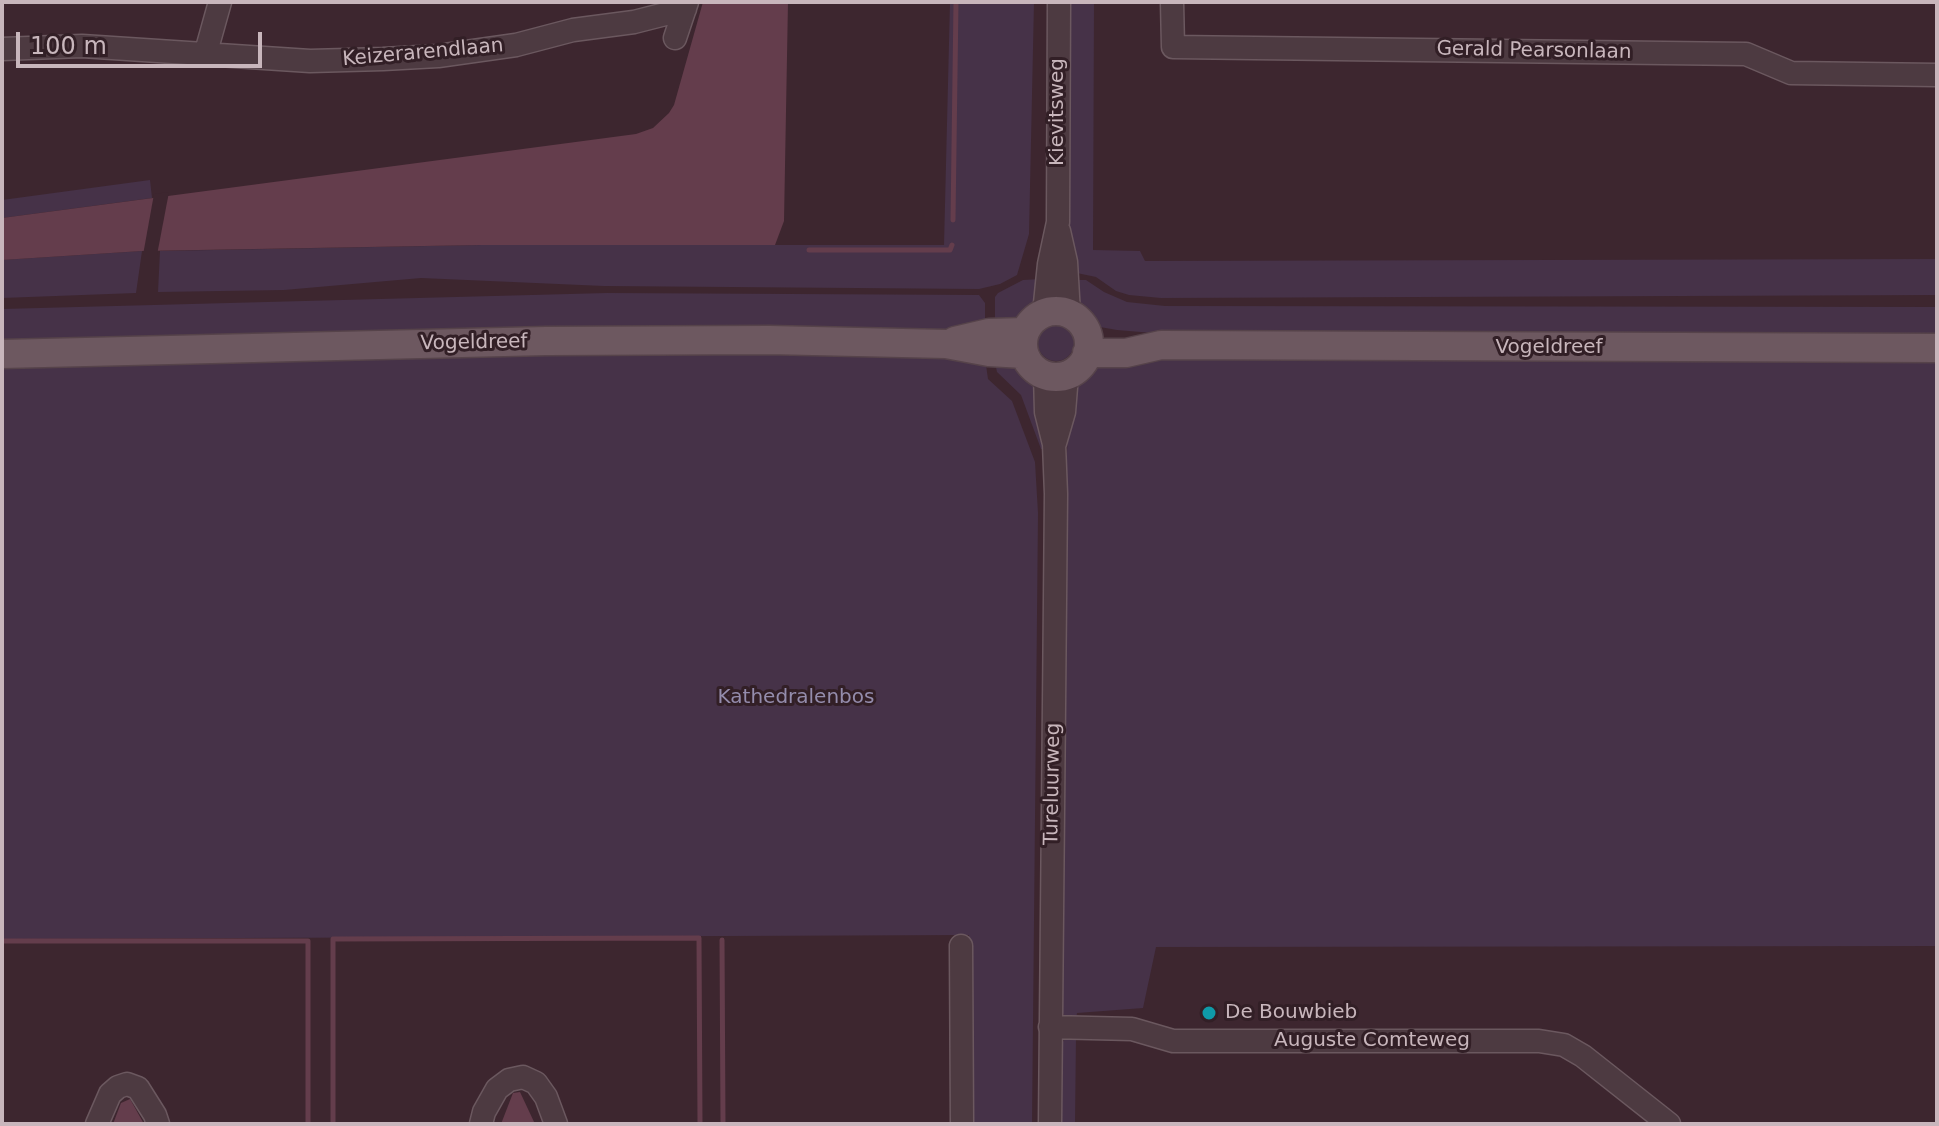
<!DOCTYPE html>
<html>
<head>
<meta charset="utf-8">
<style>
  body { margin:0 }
  #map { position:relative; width:1939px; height:1126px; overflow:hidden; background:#3d262f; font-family:"DejaVu Sans",sans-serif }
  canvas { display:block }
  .frame { position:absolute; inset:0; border:4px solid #c8b6bc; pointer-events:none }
  .scale { position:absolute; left:16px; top:32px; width:246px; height:36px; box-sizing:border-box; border:4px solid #c8b6bc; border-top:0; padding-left:10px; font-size:24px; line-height:28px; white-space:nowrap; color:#c8b6bc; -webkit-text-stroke:6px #321f26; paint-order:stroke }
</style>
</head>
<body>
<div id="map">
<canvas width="1939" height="1126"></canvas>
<div class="frame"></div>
<div class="scale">100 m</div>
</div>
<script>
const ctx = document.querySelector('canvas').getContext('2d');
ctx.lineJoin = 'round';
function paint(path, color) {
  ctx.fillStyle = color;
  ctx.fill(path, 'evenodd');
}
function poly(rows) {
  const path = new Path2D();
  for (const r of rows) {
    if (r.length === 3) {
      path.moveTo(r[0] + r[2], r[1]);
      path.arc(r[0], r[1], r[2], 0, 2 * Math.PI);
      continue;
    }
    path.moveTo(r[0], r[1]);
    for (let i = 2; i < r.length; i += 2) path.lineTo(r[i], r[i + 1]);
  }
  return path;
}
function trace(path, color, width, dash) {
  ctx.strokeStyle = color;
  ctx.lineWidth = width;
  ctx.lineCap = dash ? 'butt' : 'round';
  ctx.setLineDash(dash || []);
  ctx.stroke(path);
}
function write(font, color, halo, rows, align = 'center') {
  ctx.font = font + ' "DejaVu Sans",sans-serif';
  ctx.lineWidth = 6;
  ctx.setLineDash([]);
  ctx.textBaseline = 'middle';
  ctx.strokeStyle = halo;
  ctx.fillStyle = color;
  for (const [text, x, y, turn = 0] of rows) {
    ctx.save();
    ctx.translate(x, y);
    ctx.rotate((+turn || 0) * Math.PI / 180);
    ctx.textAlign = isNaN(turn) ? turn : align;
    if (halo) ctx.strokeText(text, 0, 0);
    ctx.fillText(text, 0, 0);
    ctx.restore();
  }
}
const green = poly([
  [950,2,1034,2,1029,234,1017,275,1000,284,979,289,604,286,421,278,284,290,158,292,160,251,481,245,944,245],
  [1066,2,1094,2,1093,250,1140,251,1145,261,1937,259,1937,295,1161,298,1129,295,1116,291,1096,277,1072,272,1065,195],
  [150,180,152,198,2,218,2,200],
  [142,251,136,293,2,298,2,260],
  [1042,279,1036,306,1028,314,1020,321,995,327,995,297,998,293,1023,280],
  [1072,280,1086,280,1104,292,1127,302,1165,306,1937,307,1937,340,1177,335,1117,330,1100,327,1089,320,1077,305],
  [607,293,979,295,985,303,985,328,927,332,228,334,2,341,2,309],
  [1056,343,18],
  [645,349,985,358,988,379,1012,401,1035,462,1038,513,1032,1124,969,1124,969,935,2,939,2,363],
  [994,357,1022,365,1038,384,1044,449,1041,449,1021,395,997,372],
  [1937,358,1937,946,1156,947,1143,1008,1077,1013,1076,1021,1068,1019,1064,1015,1061,1010,1067,452,1070,390,1075,379,1094,363,1108,359],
  [1076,1036,1075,1124,1061,1124,1062,1043,1065,1039]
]);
const water = poly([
  [703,2,788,2,784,221,775,245,481,245,142,251,2,260,2,218,636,134,653,128,669,113,674,105],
  [520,1092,535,1124,501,1124,513,1093],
  [130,1099,144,1124,113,1124,121,1103]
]);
const pier = poly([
  [169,192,157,255,143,255,154,194]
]);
const stream = poly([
  [953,220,956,2],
  [809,250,950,250,952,245],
  [722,940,723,1124],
  [2,941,308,941,308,1124],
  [333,1124,333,939,699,938,700,1124]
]);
const minor = poly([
  [1172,2,1173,47,1746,54,1791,73,1937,75],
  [675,38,687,2],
  [2,49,82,46,310,61,383,59,438,56,516,45,573,30,634,22,685,9],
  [206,52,220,2],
  [1059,231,1066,262,1069,314],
  [1044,313,1049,264,1058,222,1059,2],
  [1045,375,1046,412,1054,444,1056,494,1050,1124],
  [1055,443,1064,412,1067,375],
  [961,946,962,1124],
  [1050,1027,1132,1029,1173,1041,1539,1041,1564,1045,1583,1056,1669,1124],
  [97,1124,110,1094,118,1087,127,1084,138,1088,155,1115,158,1124],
  [481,1124,484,1112,497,1089,509,1080,523,1077,536,1083,546,1097,556,1124]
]);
const major = poly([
  [1056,344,33],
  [955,341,989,333,1025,332],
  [1087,353,1126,353,1161,345,1937,348],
  [2,354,546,341,769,340,946,344,989,352,1024,354]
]);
const markers = [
  [1209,1013,8,"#0f9aa8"]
];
const streetNames = [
  ["Gerald Pearsonlaan",1534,51,1],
  ["Keizerarendlaan",423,53,-5],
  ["Kievitsweg",1058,112,-90],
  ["Vogeldreef",474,343,-1],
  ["Vogeldreef",1549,348],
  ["Tureluurweg",1053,784,-89],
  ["Auguste Comteweg",1372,1041]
];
const parkNames = [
  ["Kathedralenbos",796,698]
];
const poiNames = [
  ["De Bouwbieb",1225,1013]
];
paint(green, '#463248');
paint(water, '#643d4c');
paint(pier, '#3d262f');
trace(stream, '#643d4c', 5);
trace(minor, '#6b585f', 25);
trace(major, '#56434a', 31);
trace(minor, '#4d3a41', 22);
trace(major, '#6d5860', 28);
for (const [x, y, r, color] of markers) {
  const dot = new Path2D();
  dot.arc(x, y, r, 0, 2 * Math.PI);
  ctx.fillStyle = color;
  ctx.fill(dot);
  trace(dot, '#321f26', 3);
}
write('20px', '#c8b6bc', '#321f26', streetNames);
write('20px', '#948cac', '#321f26', parkNames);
write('20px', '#c8b6bc', '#321f26', poiNames, 'left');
</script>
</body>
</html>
